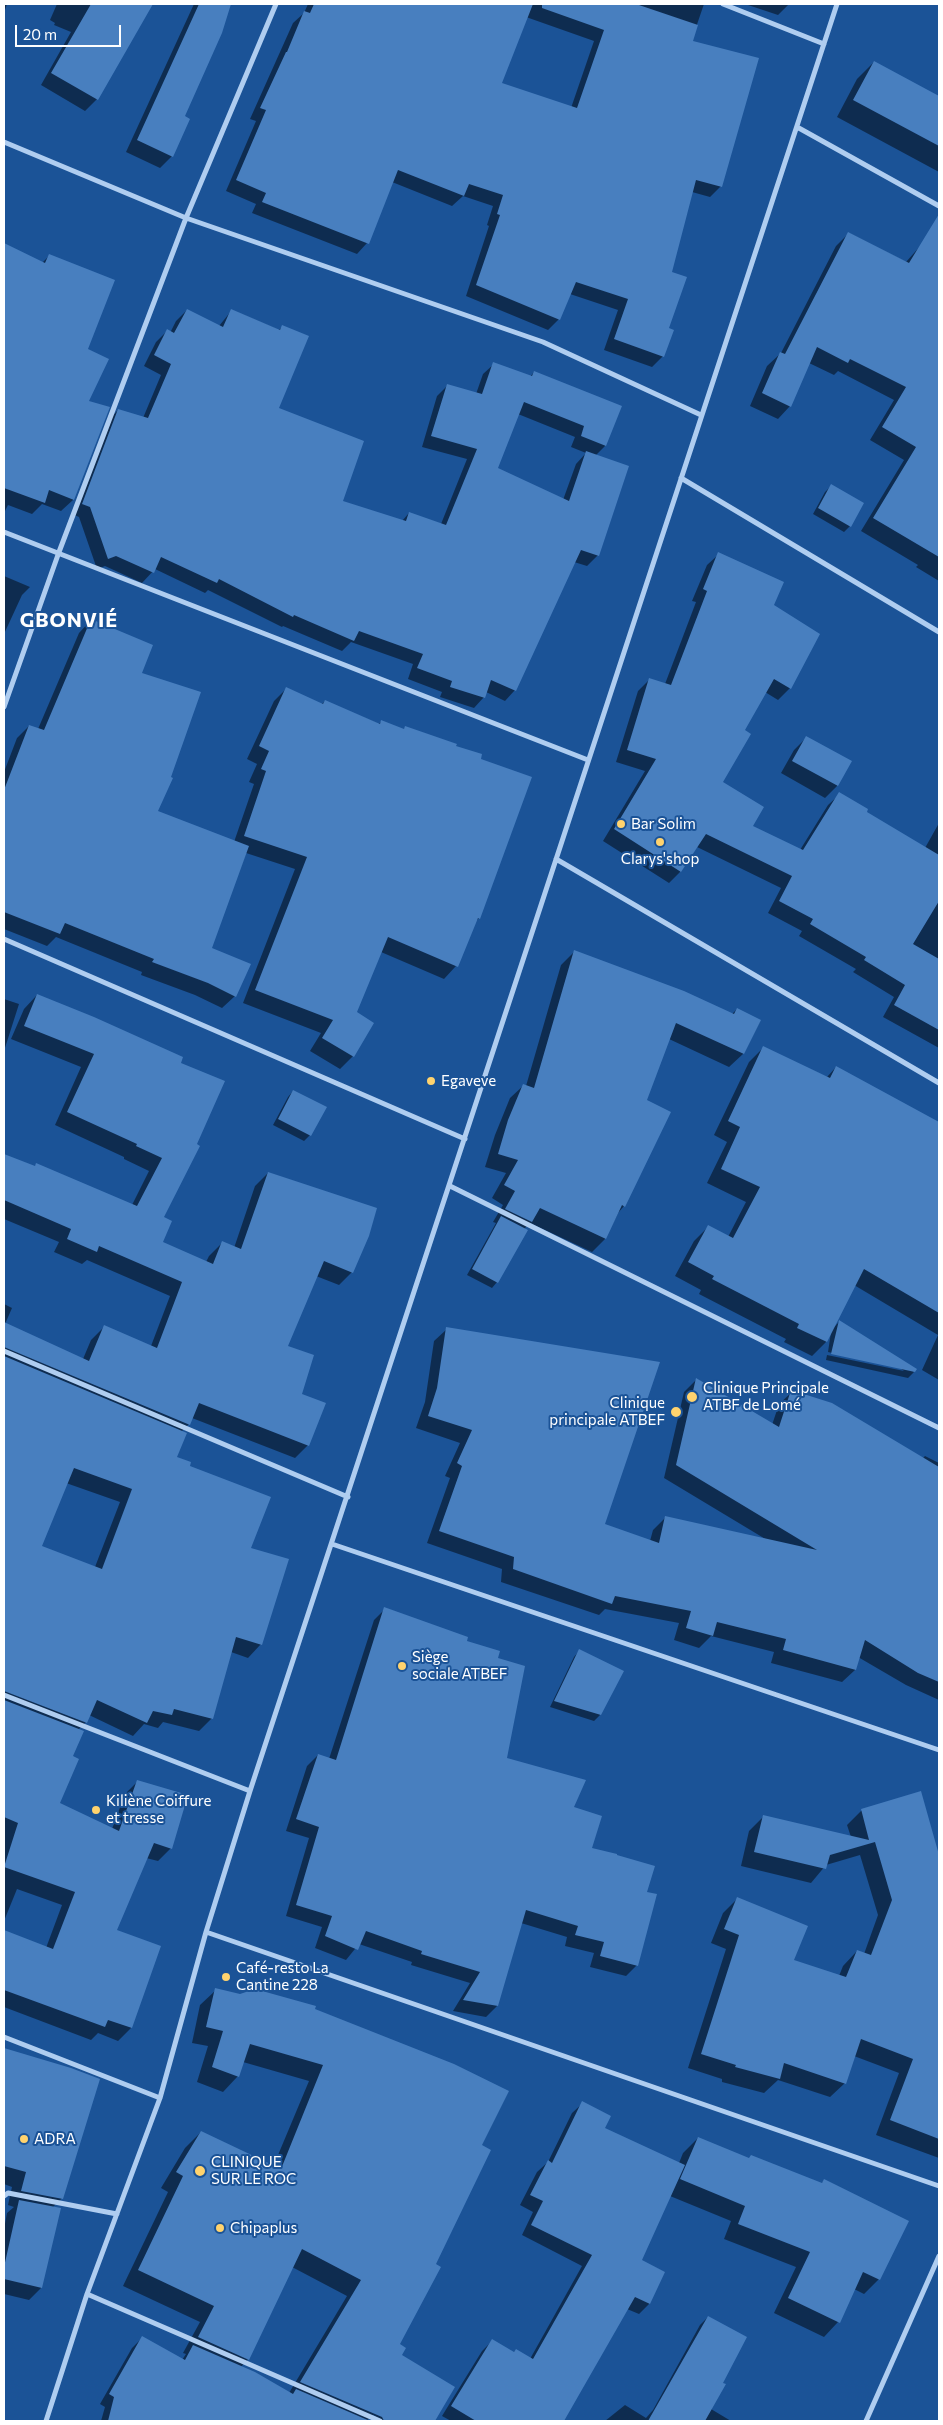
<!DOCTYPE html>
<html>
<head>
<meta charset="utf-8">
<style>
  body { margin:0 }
  #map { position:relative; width:943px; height:2425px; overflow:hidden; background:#1b5397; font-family:Commissioner,sans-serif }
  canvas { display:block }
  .frame { position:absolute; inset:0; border:5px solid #fff; pointer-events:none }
  .scale { position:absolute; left:15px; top:25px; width:106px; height:22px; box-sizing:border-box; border:2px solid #fff; border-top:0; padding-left:6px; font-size:15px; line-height:18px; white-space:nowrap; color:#fff; -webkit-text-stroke:4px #1b5397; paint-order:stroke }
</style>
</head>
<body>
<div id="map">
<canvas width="943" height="2425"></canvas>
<div class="frame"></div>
<div class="scale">20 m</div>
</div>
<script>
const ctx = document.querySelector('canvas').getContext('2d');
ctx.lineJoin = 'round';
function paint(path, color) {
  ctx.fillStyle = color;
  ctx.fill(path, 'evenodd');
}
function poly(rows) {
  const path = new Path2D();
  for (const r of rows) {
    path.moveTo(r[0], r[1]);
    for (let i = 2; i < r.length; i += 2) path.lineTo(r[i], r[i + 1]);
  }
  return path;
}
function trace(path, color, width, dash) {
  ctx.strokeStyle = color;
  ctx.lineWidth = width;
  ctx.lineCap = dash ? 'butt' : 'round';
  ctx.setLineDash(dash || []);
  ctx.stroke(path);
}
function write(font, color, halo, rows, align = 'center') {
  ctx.font = font + ' Commissioner,sans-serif';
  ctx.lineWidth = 4;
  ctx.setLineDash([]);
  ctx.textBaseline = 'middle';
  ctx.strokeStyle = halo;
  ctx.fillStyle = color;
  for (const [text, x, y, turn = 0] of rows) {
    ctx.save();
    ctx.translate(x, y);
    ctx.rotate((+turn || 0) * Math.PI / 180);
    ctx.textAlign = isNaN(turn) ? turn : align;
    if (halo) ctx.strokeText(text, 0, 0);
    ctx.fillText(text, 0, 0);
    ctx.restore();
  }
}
const shadow = poly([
  [4,4,7,4,4,13],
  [57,4,151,4,97,99,85,111,41,85,71,32,54,25,55,23,50,20],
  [194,4,230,4,221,32,183,117,172,156,160,168,126,152],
  [308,4,632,4,639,6,640,4,704,4,691,42,721,186,710,197,692,192,670,273,663,356,652,367,604,350,618,310,570,294,559,319,548,330,466,296,489,226,487,225,493,206,463,196,452,206,392,182,367,243,357,254,252,213,256,204,226,191,256,121,250,119,293,23,304,13],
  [526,17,594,41,571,108,500,84],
  [745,4,789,4,778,15],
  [874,62,939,98,939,172,837,117,857,79],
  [849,233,906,262,922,244,939,254,939,581,916,567,918,565,861,531,904,460,870,440,894,400,838,371,834,375,809,363,790,406,778,419,750,406,767,366,781,353,836,246],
  [4,244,42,263,50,255,86,350,87,401,73,500,61,511,42,504,32,514,8,505,4,513],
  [187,310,219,326,232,310,279,330,282,327,278,409,341,502,402,521,409,513,441,524,467,459,422,447,437,396,447,386,476,394,483,374,494,364,530,377,534,372,621,407,605,446,595,456,598,555,587,566,574,562,515,690,505,701,486,692,484,697,474,708,440,697,442,692,408,679,413,664,351,642,342,651,283,626,282,627,208,590,205,593,155,569,142,583,105,566,97,569,79,517,72,514,108,421,118,410,143,418,161,375,144,366,156,342,167,331,170,333,176,321],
  [518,414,575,437,571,447,586,453,576,464,563,500,496,469],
  [831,486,850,526,844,532,813,514,825,492],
  [719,554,772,606,790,688,778,700,765,692,743,730,721,783,751,826,800,850,828,805,840,794,865,812,925,848,939,823,939,1048,883,1017,894,997,853,972,856,969,799,936,802,931,768,913,781,888,697,847,680,872,669,883,603,841,645,771,616,762,638,691,649,680,665,684,696,602,692,601,707,565],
  [4,576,30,587,22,595,4,634],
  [91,620,140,673,157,812,234,842,254,784,249,782,257,764,247,759,274,701,287,688,321,705,325,701,379,724,381,722,403,730,406,727,479,918,475,922,456,966,444,979,381,952,355,1013,372,1023,353,1056,340,1069,310,1051,321,1033,243,1003,295,869,246,853,210,949,235,996,222,1008,195,995,141,975,142,972,56,937,47,946,4,929,4,772,17,738,29,726,38,729,79,633],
  [806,738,850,762,837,786,825,798,781,773,794,750],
  [574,952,732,1014,737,1009,760,1021,743,1054,729,1067,669,1039,646,1101,624,1206,618,1213,605,1239,592,1252,530,1223,524,1229,497,1282,492,1288,467,1275,496,1223,493,1222,503,1205,492,1198,506,1173,485,1167,495,1135,510,1098,524,1085,526,1086,561,965],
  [37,995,179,1063,162,1218,162,1243,206,1262,209,1256,222,1243,234,1248,255,1186,268,1173,352,1272,339,1285,316,1276,286,1347,300,1395,308,1445,295,1458,192,1418,189,1424,181,1432,176,1458,188,1466,250,1549,261,1644,248,1658,231,1652,212,1718,199,1731,163,1722,158,1728,144,1724,133,1736,89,1715,86,1722,78,1730,58,1804,112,1829,125,1794,138,1781,171,1848,158,1861,146,1858,116,1931,131,2028,118,2041,98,2033,91,2040,4,2007,4,1931,46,1948,62,1905,17,1889,4,1921,4,1304,12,1308,5,1324,83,1359,91,1340,104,1327,151,1346,170,1296,87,1260,82,1264,54,1252,59,1242,4,1219,4,1156,34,1167,36,1165,132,1205,149,1171,124,1159,124,1157,55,1125,81,1067,11,1039,24,1009],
  [66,1483,120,1502,95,1567,40,1547],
  [4,999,19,1004,4,1051],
  [763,1048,827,1077,836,1067,939,1127,939,1380,922,1370,938,1335,854,1285,834,1327,839,1322,914,1372,908,1378,826,1360,827,1355,904,1371,900,1368,828,1352,831,1332,826,1342,812,1356,784,1342,786,1339,699,1294,701,1290,675,1276,694,1241,708,1227,728,1237,746,1202,707,1183,727,1142,714,1135,749,1062],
  [293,1091,310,1135,304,1141,273,1125,288,1097],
  [447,1329,604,1525,650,1541,653,1530,665,1518,767,1540,664,1478,684,1392,697,1379,772,1425,779,1404,792,1392,922,1459,925,1456,939,1463,939,1700,906,1685,858,1657,855,1670,842,1682,771,1663,774,1652,711,1636,699,1648,674,1640,679,1623,605,1609,599,1615,501,1582,502,1569,427,1543,450,1478,445,1476,460,1443,416,1428,425,1402,434,1341],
  [385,1609,465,1641,497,1659,505,1758,572,1808,591,1849,645,1893,637,1965,626,1976,590,1967,594,1953,565,1946,567,1937,521,1923,497,2006,486,2017,453,2011,470,1983,411,1965,412,1962,359,1944,346,1960,315,1948,322,1927,286,1916,309,1838,286,1831,307,1766,318,1755,329,1759,374,1620],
  [579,1651,600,1715,594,1721,550,1707,574,1657],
  [920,1793,939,1868,939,2158,876,2135,899,2073,854,2056,845,2083,830,2097,778,2080,764,2093,722,2082,722,2079,688,2068,726,1949,711,1943,723,1913,737,1899,793,1961,839,1976,843,1966,857,1951,864,1954,878,1915,860,1855,826,1865,811,1883,741,1866,749,1831,764,1816,851,1837,847,1825,861,1811],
  [216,1990,314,2010,481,2146,434,2264,398,2345,400,2356,453,2387,434,2421,384,2421,373,2415,366,2421,101,2421,105,2407,100,2404,132,2348,142,2338,182,2360,186,2354,183,2353,200,2322,123,2286,168,2192,161,2188,185,2148,201,2132,273,2167,309,2081,243,2062,238,2076,223,2092,197,2082,208,2046,192,2043,200,2005],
  [292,2267,347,2296,289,2393,241,2367,248,2359],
  [4,2049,70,2069,62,2198,53,2207,41,2288,29,2300,4,2294,4,2229,7,2213,14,2207,8,2205,12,2187,4,2184],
  [583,2103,603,2128,679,2163,683,2153,698,2138,748,2159,821,2184,825,2180,879,2279,864,2294,854,2289,838,2322,824,2337,774,2313,796,2267,724,2239,731,2221,670,2196,640,2260,664,2272,649,2304,639,2314,627,2309,563,2421,451,2421,442,2416,482,2351,492,2341,513,2353,516,2350,530,2359,582,2266,522,2235,533,2212,520,2205,537,2172,548,2162,572,2113],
  [708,2317,721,2383,711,2409,731,2421,605,2421,625,2405,646,2418,653,2410,700,2325]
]);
const building = poly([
  [91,4,153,4,98,100,51,73],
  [199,4,231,4,222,33,185,116,190,119,173,157,137,140],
  [314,4,533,4,502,83,577,108,604,30,542,8,542,4,636,4,698,25,693,41,759,58,722,187,696,180,672,272,687,277,669,328,674,330,664,357,614,339,628,299,576,282,560,320,476,285,500,215,497,214,503,195,469,184,464,196,398,170,369,244,262,202,266,193,236,180,266,110,260,108,286,52,287,52,304,11,310,13],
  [874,61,939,96,939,146,853,100],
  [939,214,939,557,873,518,916,447,882,427,906,387,850,359,848,363,817,347,791,407,762,393,780,352,785,354,848,232,909,263],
  [4,243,45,263,49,254,115,280,88,349,109,359,89,401,110,407,74,500,49,490,45,503,4,488],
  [187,309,223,327,231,309,280,330,282,325,309,336,279,408,364,441,343,501,406,521,409,512,446,525,477,449,431,436,447,384,482,394,493,362,532,376,534,371,622,406,606,446,581,436,584,426,524,402,498,468,569,501,586,451,629,466,599,556,581,550,516,691,491,680,485,698,450,687,452,681,417,668,423,654,359,631,354,641,294,615,293,617,219,579,217,583,161,557,154,573,116,556,108,559,90,507,82,504,118,409,148,418,171,364,154,355,167,329,174,333],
  [831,484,864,503,851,527,818,508],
  [718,552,784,582,774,605,820,634,791,689,774,679,745,730,751,734,723,782,764,807,753,826,803,850,839,792,868,809,867,812,939,855,939,901,913,944,939,959,939,1030,894,1005,905,985,864,960,866,957,810,924,813,919,779,901,792,876,706,834,681,872,614,829,656,759,627,750,649,678,671,685,707,591,703,589],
  [91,619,153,645,142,673,201,692,171,777,173,778,158,811,249,846,212,948,251,964,236,997,208,983,152,962,154,959,65,923,60,934,4,912,4,790,29,725,44,730],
  [286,687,323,704,325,700,380,724,381,720,404,729,405,726,457,744,456,746,482,754,481,759,532,777,480,919,478,918,458,967,388,937,357,1012,374,1023,354,1057,322,1038,333,1020,255,990,307,857,244,836,266,771,261,769,269,751,259,746],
  [806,736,852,761,838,786,792,761],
  [574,950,684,991,734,1014,737,1008,761,1020,744,1054,676,1023,647,1100,671,1112,625,1207,622,1205,606,1239,540,1208,532,1222,505,1209,515,1191,504,1185,518,1160,498,1154,508,1120,523,1084,534,1088],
  [37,994,94,1017,183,1057,181,1063,225,1081,197,1144,200,1146,164,1217,172,1221,163,1242,213,1264,222,1241,241,1249,268,1172,377,1208,369,1236,353,1273,324,1261,288,1346,314,1355,302,1394,326,1403,309,1446,199,1403,190,1425,4,1347,4,1322,89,1361,104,1325,157,1348,182,1282,99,1246,97,1252,67,1239,71,1229,4,1200,4,1154,35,1166,36,1163,137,1206,162,1158,136,1146,137,1144,67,1112,94,1054,24,1026],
  [763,1046,830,1078,836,1066,939,1122,939,1313,864,1269,827,1342,797,1328,799,1324,712,1279,714,1276,688,1262,708,1225,733,1238,760,1187,721,1169,740,1127,728,1121],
  [293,1090,327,1107,311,1136,278,1119],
  [501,1216,528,1230,498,1283,472,1269],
  [839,1320,917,1369,915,1372,831,1354],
  [446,1327,660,1362,605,1524,659,1543,665,1516,817,1550,676,1465,696,1378,779,1427,791,1390,832,1403,939,1467,939,1682,918,1673,865,1640,856,1670,783,1650,786,1639,717,1622,713,1636,686,1628,691,1611,615,1596,612,1604,513,1569,514,1557,439,1531,462,1466,457,1463,472,1430,428,1416,437,1388],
  [4,1356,187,1433,177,1457,191,1462,190,1466,271,1497,251,1548,289,1559,262,1645,236,1637,213,1719,174,1709,172,1715,153,1711,147,1723,97,1700,87,1723,4,1691],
  [74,1468,132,1489,102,1569,42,1546],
  [384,1607,468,1637,467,1641,500,1651,498,1658,525,1666,507,1758,586,1780,574,1807,602,1816,592,1848,617,1854,617,1855,655,1866,647,1892,657,1894,638,1966,600,1956,604,1942,575,1935,578,1926,526,1910,498,2006,463,2000,480,1972,421,1954,422,1951,366,1931,358,1950,325,1936,332,1916,296,1905,319,1827,296,1819,318,1754,336,1760],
  [579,1649,624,1671,601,1715,554,1701],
  [4,1700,84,1731,73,1756,79,1759,60,1803,119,1831,137,1780,188,1795,172,1849,154,1843,117,1930,161,1946,132,2028,108,2020,105,2027,4,1990,4,1930,53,1949,75,1892,4,1867,18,1823,4,1817],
  [921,1791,939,1855,939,2139,890,2120,913,2059,861,2039,846,2084,784,2063,780,2079,735,2067,736,2065,701,2054,739,1935,724,1929,737,1897,808,1926,794,1960,846,1977,857,1950,871,1955,892,1900,875,1842,830,1855,826,1869,754,1852,763,1815,869,1840,861,1809],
  [215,1988,240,1994,255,1989,316,2006,315,2009,454,2064,509,2091,482,2145,491,2150,436,2264,441,2267,400,2344,406,2348,402,2355,455,2387,435,2421,384,2421,382,2417,300,2382,361,2280,302,2249,249,2360,198,2337,214,2306,138,2270,183,2176,176,2172,201,2131,281,2169,323,2065,250,2044,239,2077,212,2067,223,2031,206,2027],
  [4,2048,71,2068,100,2079,63,2199,21,2191,26,2172,4,2166],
  [582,2101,611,2116,605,2128,685,2165,642,2260,665,2272,650,2304,635,2297,564,2421,476,2421,451,2406,492,2339,514,2352,516,2349,533,2359,592,2255,531,2225,543,2201,530,2195,548,2160,552,2163],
  [698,2137,749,2158,751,2155,822,2183,824,2179,909,2221,880,2280,863,2272,840,2323,788,2298,810,2252,738,2224,745,2206,680,2179],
  [19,2200,61,2208,42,2288,4,2279,4,2267],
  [708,2316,747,2337,723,2383,726,2384,705,2421,648,2421],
  [142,2336,185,2360,193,2345,255,2372,293,2394,296,2389,370,2421,108,2421,114,2397,109,2394]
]);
const street = poly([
  [723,4,824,44],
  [797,127,939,206],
  [4,142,186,218,543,342,701,415],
  [681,478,939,632],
  [4,532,588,760],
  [4,707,59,552,186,218,276,4],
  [556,859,939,1083],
  [4,939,465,1139],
  [450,1186,939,1428],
  [4,1351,348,1497],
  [332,1544,939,1750],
  [4,1695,250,1791],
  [206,1932,939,2186],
  [4,2037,160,2098],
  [4,2196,8,2193,117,2214],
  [87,2294,380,2421],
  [46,2421,87,2294,160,2098,206,1932,250,1791,837,4],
  [866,2421,939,2256]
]);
const markers = [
  [621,824,5,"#ffd36e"],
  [660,842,5,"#ffd36e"],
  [431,1081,5,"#ffd36e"],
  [692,1397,6,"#ffd36e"],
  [676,1412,6,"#ffd36e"],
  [402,1666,5,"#ffd36e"],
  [96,1810,5,"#ffd36e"],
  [226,1977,5,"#ffd36e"],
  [24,2139,5,"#ffd36e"],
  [200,2171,6,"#ffd36e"],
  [220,2228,5,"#ffd36e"]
];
const poiNames = [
  ["Bar Solim",631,824],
  ["Clarys'shop",660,859,"center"],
  ["Egaveve",441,1081],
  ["Clinique Principale",703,1388],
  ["ATBF de Lomé",703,1405],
  ["Clinique",665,1403,"right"],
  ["principale ATBEF",665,1420,"right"],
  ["Siège",412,1657],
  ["sociale ATBEF",412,1674],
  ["Kiliène Coiffure",106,1801],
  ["et tresse",106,1818],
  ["Café-resto La",236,1968],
  ["Cantine 228",236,1985],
  ["ADRA",34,2139],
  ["CLINIQUE",211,2162],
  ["SUR LE ROC",211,2179],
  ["Chipaplus",230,2228]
];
const districtNames = [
  ["GBONVIÉ",69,620]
];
paint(shadow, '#0007');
paint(building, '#487fbf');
trace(street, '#afcdf0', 5);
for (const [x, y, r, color] of markers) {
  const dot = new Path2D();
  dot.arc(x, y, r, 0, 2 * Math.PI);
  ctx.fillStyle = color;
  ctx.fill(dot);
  trace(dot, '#1b5397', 2);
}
write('15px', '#fff', '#1b5397', poiNames, 'left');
ctx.letterSpacing = '1px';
write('bold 20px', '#fff', '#1b5397', districtNames);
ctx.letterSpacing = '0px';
</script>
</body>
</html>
